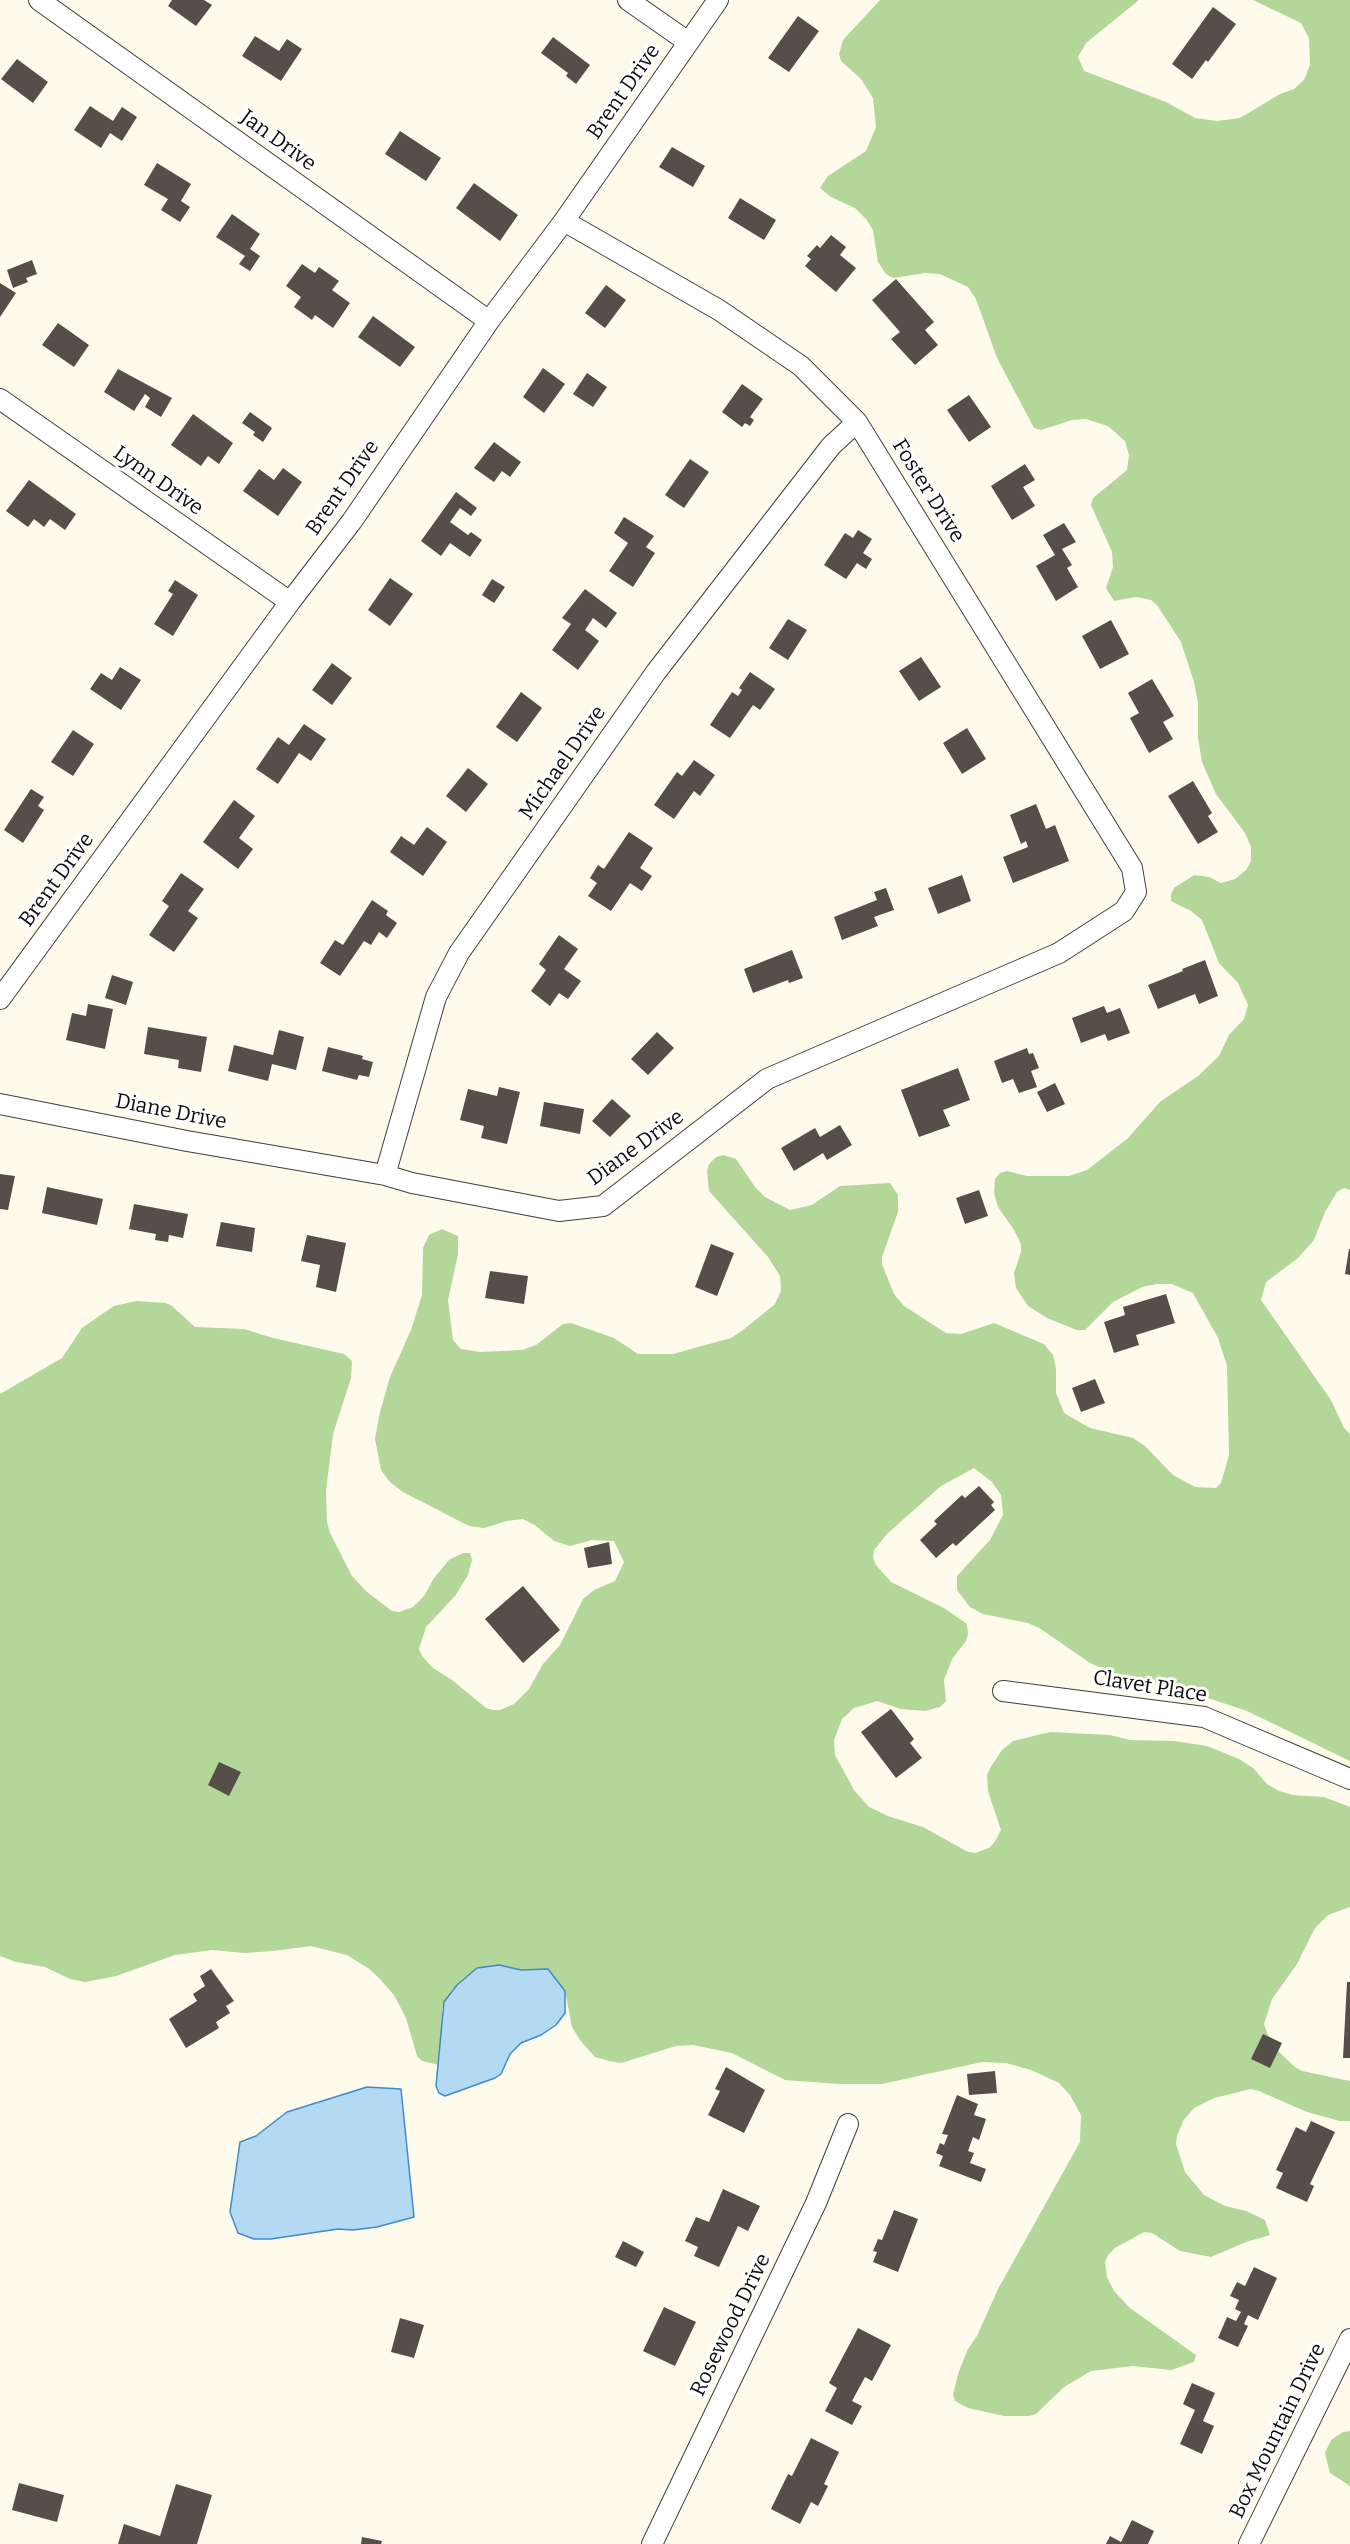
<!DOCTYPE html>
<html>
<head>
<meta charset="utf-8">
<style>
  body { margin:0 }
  canvas { display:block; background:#fefbed }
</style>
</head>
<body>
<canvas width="1350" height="2544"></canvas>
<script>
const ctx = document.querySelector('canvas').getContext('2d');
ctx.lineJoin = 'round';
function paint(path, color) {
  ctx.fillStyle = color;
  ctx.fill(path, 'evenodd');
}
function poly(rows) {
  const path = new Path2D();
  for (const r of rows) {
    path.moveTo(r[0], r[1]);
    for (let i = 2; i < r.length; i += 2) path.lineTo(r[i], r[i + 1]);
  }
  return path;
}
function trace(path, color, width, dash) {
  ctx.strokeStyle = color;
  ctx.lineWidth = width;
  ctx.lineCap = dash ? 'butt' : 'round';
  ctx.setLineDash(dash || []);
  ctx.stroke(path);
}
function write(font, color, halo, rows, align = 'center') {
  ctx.font = font + ' Bitter,serif';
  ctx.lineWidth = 6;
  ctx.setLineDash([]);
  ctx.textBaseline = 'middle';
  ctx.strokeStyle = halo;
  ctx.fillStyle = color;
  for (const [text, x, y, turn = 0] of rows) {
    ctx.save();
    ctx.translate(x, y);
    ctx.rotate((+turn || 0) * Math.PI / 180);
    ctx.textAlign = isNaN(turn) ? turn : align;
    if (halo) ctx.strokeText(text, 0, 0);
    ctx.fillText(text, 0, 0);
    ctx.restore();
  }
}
const forest = poly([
  [880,0,1139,0,1086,43,1078,57,1084,71,1166,102,1195,118,1217,121,1240,118,1280,94,1294,89,1304,80,1310,65,1309,38,1301,23,1253,0,1350,0,1350,1190,1344,1188,1337,1192,1325,1212,1314,1240,1298,1258,1266,1282,1261,1300,1331,1400,1344,1428,1350,1434,1350,1761,1247,1711,1163,1683,1132,1679,1110,1672,1090,1663,1041,1629,1028,1623,983,1614,970,1607,957,1590,957,1576,990,1540,1003,1515,1001,1495,992,1482,974,1468,941,1486,888,1533,874,1550,873,1558,876,1565,891,1582,944,1608,967,1624,968,1634,966,1641,952,1659,944,1680,946,1701,940,1707,925,1711,901,1709,877,1701,854,1708,842,1719,834,1740,835,1755,854,1790,869,1807,888,1816,923,1827,968,1852,975,1853,989,1848,994,1843,1001,1830,988,1791,987,1775,990,1768,1002,1750,1013,1741,1050,1732,1110,1735,1130,1740,1174,1741,1207,1746,1239,1759,1253,1768,1267,1784,1279,1791,1293,1795,1324,1797,1350,1807,1350,1907,1328,1915,1315,1928,1297,1964,1272,1999,1264,2024,1269,2038,1277,2050,1295,2067,1302,2071,1350,2081,1350,2121,1340,2121,1307,2112,1259,2091,1251,2089,1214,2098,1194,2108,1183,2121,1177,2136,1176,2144,1185,2172,1204,2195,1225,2206,1246,2211,1265,2220,1270,2235,1246,2242,1211,2257,1180,2251,1152,2233,1144,2232,1115,2248,1108,2255,1105,2262,1107,2277,1114,2291,1130,2308,1196,2355,1194,2362,1171,2370,1133,2366,1091,2371,1064,2387,1036,2414,1029,2416,1004,2416,968,2408,955,2401,953,2394,959,2371,968,2349,977,2336,998,2289,1080,2142,1081,2115,1070,2095,1059,2083,1031,2070,1006,2063,982,2062,882,2084,839,2084,785,2080,732,2053,693,2045,676,2046,621,2063,609,2061,595,2057,580,2040,572,2027,565,1991,557,1979,527,1970,452,1990,442,2009,442,2037,439,2065,422,2061,417,2056,406,2018,394,1995,379,1978,368,1968,347,1955,311,1946,273,1951,245,1953,212,1950,175,1955,116,1976,85,1982,70,1979,45,1967,16,1962,0,1956,0,1394,62,1358,82,1328,114,1306,136,1301,166,1303,172,1306,195,1327,244,1329,273,1338,344,1354,352,1361,351,1378,333,1434,326,1491,327,1522,330,1533,352,1576,367,1592,392,1611,399,1612,413,1607,424,1596,434,1578,449,1560,463,1553,470,1553,472,1560,468,1575,455,1596,426,1627,419,1649,422,1656,433,1668,452,1680,486,1708,493,1710,500,1710,514,1704,529,1689,543,1664,560,1645,583,1599,594,1590,615,1581,624,1562,614,1541,592,1540,570,1546,554,1541,536,1526,523,1519,507,1521,484,1528,469,1526,403,1492,390,1482,381,1470,375,1439,380,1412,390,1377,411,1330,422,1295,423,1248,429,1235,442,1229,458,1236,458,1254,448,1300,453,1340,461,1349,480,1352,522,1350,536,1345,563,1324,571,1323,614,1338,638,1354,673,1354,731,1338,743,1330,775,1304,781,1291,780,1276,768,1257,709,1191,707,1171,709,1164,716,1157,723,1155,736,1159,755,1187,765,1197,790,1210,812,1205,840,1186,890,1183,898,1195,898,1212,882,1257,882,1264,894,1294,904,1306,946,1333,961,1334,994,1323,1044,1344,1053,1355,1056,1369,1056,1393,1064,1413,1090,1428,1133,1438,1145,1446,1173,1475,1195,1487,1216,1488,1221,1483,1229,1455,1227,1366,1218,1338,1193,1293,1172,1284,1157,1284,1142,1287,1113,1302,1085,1330,1077,1330,1047,1318,1028,1306,1016,1288,1014,1273,1021,1252,1021,1244,1014,1230,998,1207,994,1193,995,1179,1000,1173,1007,1171,1027,1176,1069,1176,1087,1170,1127,1139,1161,1101,1198,1076,1219,1056,1229,1035,1244,1019,1248,1005,1238,983,1219,963,1202,920,1191,911,1171,901,1171,894,1174,888,1194,875,1209,877,1221,883,1235,879,1246,870,1251,861,1251,847,1245,833,1216,794,1202,762,1198,738,1198,703,1194,682,1181,642,1157,605,1151,600,1136,597,1114,601,1106,588,1113,567,1112,552,1091,505,1093,498,1127,470,1129,455,1125,441,1108,426,1086,419,1072,420,1041,430,1034,428,997,358,976,299,968,287,940,274,925,273,893,278,886,274,878,262,873,230,866,219,855,208,831,197,820,188,828,176,866,151,876,127,873,98,861,79,841,61,839,54,843,40],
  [1350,2431,1350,2486,1330,2473,1325,2453,1331,2440,1343,2432]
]);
const water = poly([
  [499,1965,521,1970,548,1969,565,1991,565,2013,556,2025,541,2035,521,2043,510,2054,501,2074,495,2078,445,2096,439,2093,436,2086,444,2002,457,1985,477,1968,499,1965],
  [367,2087,401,2089,414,2217,377,2227,353,2230,338,2229,271,2239,254,2239,238,2233,230,2212,240,2142,256,2136,287,2112,367,2087]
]);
const building = poly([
  [172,0,204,0,212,5,196,26,168,6],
  [1213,7,1236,24,1208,62,1206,60,1192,79,1172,64],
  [798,16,819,31,789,72,768,58],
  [255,36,279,51,287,39,302,49,281,81,242,56],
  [553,37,590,65,576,84,566,76,568,73,541,53],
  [17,59,48,82,33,103,1,79],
  [90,106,113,121,122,107,137,117,122,141,110,133,101,148,74,130],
  [400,131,441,158,426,181,385,154],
  [672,147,705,166,693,187,659,167],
  [157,163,191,184,181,201,190,207,180,222,161,210,168,199,144,185],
  [474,183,518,215,500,241,456,208],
  [740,198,776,220,764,240,728,218],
  [232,214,260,234,250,249,260,256,250,271,239,264,245,256,216,237],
  [831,235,846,247,840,255,856,268,836,292,805,266,811,259,807,256,817,245,820,248],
  [32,260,37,274,26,278,28,282,13,288,7,270],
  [302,264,315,273,319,267,339,281,332,290,350,303,333,328,315,315,312,320,294,307,301,297,286,286],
  [896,279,934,322,925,330,938,345,915,365,891,339,900,332,872,300],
  [0,283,16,293,0,317],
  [606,285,626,300,605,328,585,313],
  [373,316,415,347,400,367,358,337],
  [58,323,89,345,74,367,42,345],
  [543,368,565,384,544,413,523,397],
  [118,369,172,398,161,417,145,407,150,398,145,394,134,411,104,392],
  [587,373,607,387,593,407,573,394],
  [742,384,763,399,750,417,754,420,750,426,745,423,742,427,722,412],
  [969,395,991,427,969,442,947,410],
  [250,412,272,428,263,442,253,435,255,432,242,423],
  [193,414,233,443,219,464,208,456,201,466,171,445],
  [494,442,521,462,510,477,502,471,494,482,474,468],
  [690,459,709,472,684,508,665,495],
  [1025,464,1035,480,1023,487,1035,506,1012,520,991,486],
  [283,468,302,482,278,516,243,491,259,469,274,480],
  [29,480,76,514,65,530,50,519,44,527,34,519,28,527,6,511],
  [456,492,477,508,471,516,460,508,450,522,468,535,471,532,482,540,470,557,450,543,441,556,421,541],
  [624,517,654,536,646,547,655,553,633,587,609,571,628,543,614,533],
  [1064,523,1076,542,1062,549,1072,565,1067,568,1078,587,1056,601,1036,566,1055,555,1043,535],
  [858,530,872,539,863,553,872,559,866,569,857,563,846,579,824,565,845,533,853,538],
  [390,578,413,594,390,626,368,610],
  [492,579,505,587,494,603,482,595],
  [175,580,198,595,173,636,154,624,173,594,168,591],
  [585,589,617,613,606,628,593,618,585,630,599,641,578,670,552,650,571,624,562,618],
  [788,619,807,630,788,660,769,648],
  [1111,620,1129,654,1100,669,1082,636],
  [921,657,941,687,919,701,899,671],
  [332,663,352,678,332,705,312,690],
  [120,667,141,680,121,710,90,689,101,673,112,680],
  [750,672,775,689,760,710,753,705,730,738,710,725,732,692,738,696,742,690,739,688],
  [1152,679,1174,716,1163,722,1173,739,1149,753,1130,718,1139,713,1128,693],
  [521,692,542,708,517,742,496,727],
  [304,724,326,739,311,761,299,753,278,784,256,769,278,737,289,745],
  [967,728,986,759,962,774,943,743],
  [73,730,94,744,73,776,51,762],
  [694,760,715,775,700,796,694,791,674,819,654,805,677,772,682,776],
  [468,768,488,784,466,812,446,796],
  [1193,781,1212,813,1208,816,1218,832,1198,844,1168,796],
  [31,789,44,797,38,806,44,810,23,843,4,830],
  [234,800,255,816,239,838,253,849,238,869,203,842],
  [1036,804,1046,829,1055,825,1069,861,1013,883,1003,857,1028,847,1026,841,1021,844,1010,815],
  [427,827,447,842,423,876,390,852,401,836,414,845],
  [629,832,653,848,640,868,652,876,642,891,630,883,611,911,588,896,597,883,590,878,598,865,604,869],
  [181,873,204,889,188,911,198,918,174,952,149,935,169,906,162,901],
  [962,875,971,901,938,914,928,888],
  [886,888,894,910,874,917,878,926,842,940,834,917,877,900,874,892],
  [372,900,388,911,386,915,397,923,387,938,379,932,371,945,364,941,340,976,320,963,335,940,343,945],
  [559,935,578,949,564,969,581,981,568,999,559,993,550,1006,531,991,546,970,539,964],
  [792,950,803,978,789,983,788,980,753,993,744,969],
  [1205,960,1218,996,1199,1004,1195,994,1158,1009,1148,985,1183,971,1182,969],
  [112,975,133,982,126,1005,105,998],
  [88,1004,113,1009,105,1049,66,1040,72,1013,86,1016],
  [1104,1006,1107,1013,1120,1008,1130,1033,1108,1041,1105,1034,1081,1043,1072,1018],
  [148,1027,207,1037,201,1072,178,1068,179,1060,144,1054],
  [279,1030,304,1037,296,1070,272,1064,268,1081,228,1071,234,1045,273,1055],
  [657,1032,674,1048,648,1075,631,1059],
  [328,1047,363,1056,362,1059,373,1062,369,1077,359,1075,357,1080,322,1071],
  [1027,1048,1029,1054,1033,1053,1039,1068,1031,1071,1037,1087,1019,1093,1013,1079,1002,1083,994,1061],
  [958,1068,970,1100,943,1110,950,1126,919,1137,901,1090],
  [1055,1083,1065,1104,1047,1112,1037,1092],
  [499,1087,520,1092,507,1144,481,1138,484,1126,460,1120,468,1089,497,1096],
  [612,1099,631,1116,610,1137,592,1121],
  [544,1102,584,1109,580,1134,540,1126],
  [840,1125,852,1145,827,1160,823,1153,794,1171,781,1148,815,1128,820,1137],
  [0,1174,15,1176,8,1210,0,1209],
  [47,1187,103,1199,97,1225,42,1213],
  [979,1190,988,1216,965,1224,956,1198],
  [134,1204,188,1214,183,1238,169,1235,168,1242,155,1240,156,1234,129,1229],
  [221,1222,255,1228,252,1252,216,1246],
  [307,1235,346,1243,336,1292,316,1287,320,1265,301,1261],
  [711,1244,734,1253,717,1296,695,1287],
  [1349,1249,1350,1249,1350,1275,1345,1274],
  [490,1271,528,1276,524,1304,485,1298],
  [1166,1294,1175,1323,1136,1335,1139,1345,1114,1353,1104,1322,1125,1315,1123,1307],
  [1095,1379,1105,1403,1081,1412,1072,1388],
  [979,1486,994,1502,991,1505,995,1510,956,1546,953,1543,936,1558,920,1540,937,1524,934,1521,962,1495,965,1498],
  [609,1542,612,1564,588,1568,584,1548],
  [523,1586,560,1630,523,1663,485,1619],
  [891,1709,914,1739,910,1743,922,1758,896,1778,861,1732],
  [219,1762,241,1772,229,1796,208,1785],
  [211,1969,234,2001,226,2006,230,2013,216,2022,219,2028,186,2048,169,2019,197,2001,193,1994,205,1986,200,1976],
  [1347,1982,1350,1982,1350,2058,1343,2058],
  [1263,2034,1282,2043,1270,2068,1251,2059],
  [726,2067,765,2090,744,2133,708,2115,720,2091,715,2089],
  [995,2071,997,2093,969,2095,967,2074],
  [957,2095,978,2104,974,2115,986,2119,979,2140,973,2137,968,2151,974,2153,970,2163,986,2169,981,2182,939,2166,943,2156,936,2153,940,2143,944,2145,948,2135,942,2134],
  [1311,2121,1335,2132,1310,2184,1314,2186,1307,2202,1276,2188,1283,2173,1276,2170,1296,2127,1306,2132],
  [723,2189,760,2206,748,2231,738,2226,719,2267,694,2256,698,2247,685,2241,696,2217,709,2222],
  [894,2210,918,2219,898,2272,873,2262,877,2252,873,2251,878,2239,882,2240],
  [623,2241,644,2252,636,2267,615,2257],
  [1254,2267,1277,2278,1258,2320,1248,2315,1244,2324,1248,2326,1238,2347,1218,2338,1227,2317,1236,2321,1241,2312,1235,2309,1239,2300,1230,2296,1237,2282,1245,2286],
  [664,2307,696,2322,675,2366,643,2351],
  [400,2318,424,2325,414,2358,391,2352],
  [858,2328,891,2345,872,2381,865,2377,852,2401,862,2406,852,2425,825,2411,837,2388,829,2383],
  [1192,2383,1215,2393,1203,2421,1214,2426,1202,2454,1180,2444,1195,2410,1183,2404],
  [811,2438,839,2452,824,2484,828,2486,818,2506,811,2502,800,2524,771,2509,788,2474,792,2476],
  [19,2483,64,2495,57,2522,12,2510],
  [176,2484,212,2495,197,2544,118,2544,124,2524,160,2536],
  [1132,2520,1154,2531,1148,2544,1106,2544,1110,2536,1121,2542],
  [362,2537,382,2541,381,2544,361,2544]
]);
const minor = poly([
  [39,0,489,321],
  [628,0,688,42],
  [0,399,290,602],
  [0,999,290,602,352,521,489,321,564,221,718,0],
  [0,1104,187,1141,385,1175,412,1183,559,1211,603,1206,767,1079,1059,953,1124,911,1136,892,1132,868,857,422,801,366,719,310,564,221],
  [385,1175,436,997,459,953,656,672,831,446,857,422],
  [1003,1691,1204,1717,1350,1779],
  [652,2544,816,2203,848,2124],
  [1249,2544,1350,2339]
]);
const streetNames = [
  ["Brent Drive",624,92,-55],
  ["Jan Drive",278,141,36],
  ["Lynn Drive",158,481,35],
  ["Brent Drive",343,488,-55],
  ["Foster Drive",928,491,58],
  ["Michael Drive",563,763,-55],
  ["Brent Drive",57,880,-54],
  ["Diane Drive",171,1112,11],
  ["Diane Drive",636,1148,-36],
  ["Clavet Place",1150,1687,9],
  ["Rosewood Drive",731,2325,-64],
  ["Box Mountain Drive",1278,2431,-64]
];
paint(forest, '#b2d798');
paint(water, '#b4daf3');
trace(water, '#3e8cc7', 1.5);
paint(building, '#554e49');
trace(minor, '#3f3f3f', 22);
trace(minor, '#fff', 20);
write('21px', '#0c0c0c', '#fff', streetNames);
</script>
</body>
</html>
